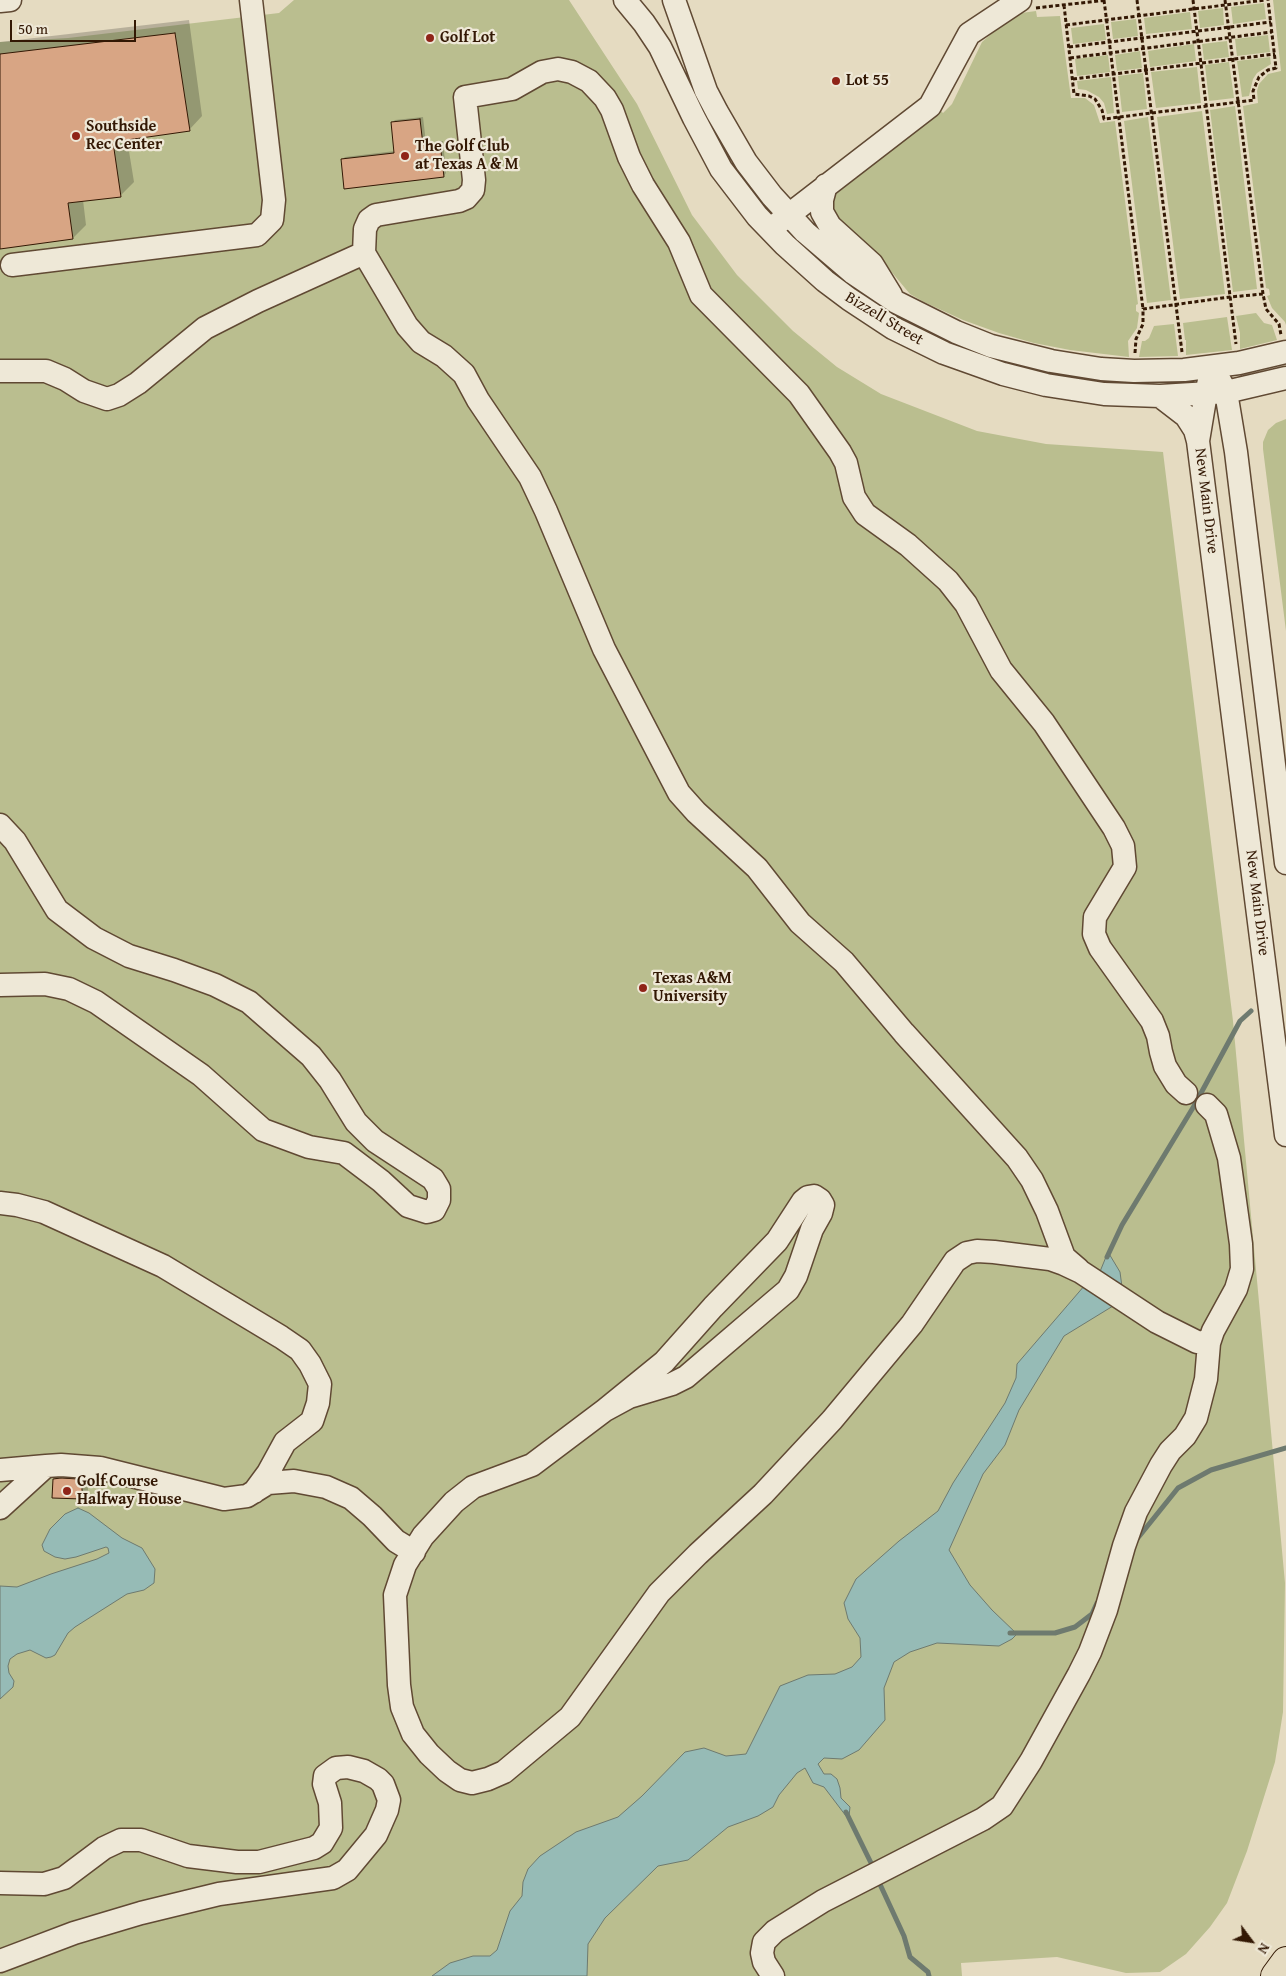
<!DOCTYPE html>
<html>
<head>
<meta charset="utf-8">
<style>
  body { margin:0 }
  #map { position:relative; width:1286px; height:1976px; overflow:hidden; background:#e5dbc1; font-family:"Gentium Book Plus",serif }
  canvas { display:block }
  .north { position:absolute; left:1226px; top:1916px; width:50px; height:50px; -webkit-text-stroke:4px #eee8d7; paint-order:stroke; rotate:121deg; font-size:14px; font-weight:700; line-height:20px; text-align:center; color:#331804 }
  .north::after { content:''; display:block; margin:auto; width:18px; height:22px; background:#331804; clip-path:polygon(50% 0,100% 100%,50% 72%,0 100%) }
  .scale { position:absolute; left:10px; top:20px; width:126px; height:22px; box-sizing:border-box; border:2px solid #331804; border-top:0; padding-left:6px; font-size:15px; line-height:18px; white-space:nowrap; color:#331804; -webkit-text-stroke:4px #eee8d7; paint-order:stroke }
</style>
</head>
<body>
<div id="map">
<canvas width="1286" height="1976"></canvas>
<div class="north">N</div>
<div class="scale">50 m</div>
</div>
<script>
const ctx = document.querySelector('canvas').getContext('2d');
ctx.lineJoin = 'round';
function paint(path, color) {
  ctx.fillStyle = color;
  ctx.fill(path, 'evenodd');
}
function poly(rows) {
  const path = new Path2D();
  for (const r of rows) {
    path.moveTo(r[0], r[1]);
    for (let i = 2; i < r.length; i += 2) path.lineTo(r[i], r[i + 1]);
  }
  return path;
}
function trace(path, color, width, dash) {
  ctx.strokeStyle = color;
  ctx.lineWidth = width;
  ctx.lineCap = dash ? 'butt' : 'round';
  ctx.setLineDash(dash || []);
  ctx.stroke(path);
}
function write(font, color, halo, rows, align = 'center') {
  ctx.font = font + ' "Gentium Book Plus",serif';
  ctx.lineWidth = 4.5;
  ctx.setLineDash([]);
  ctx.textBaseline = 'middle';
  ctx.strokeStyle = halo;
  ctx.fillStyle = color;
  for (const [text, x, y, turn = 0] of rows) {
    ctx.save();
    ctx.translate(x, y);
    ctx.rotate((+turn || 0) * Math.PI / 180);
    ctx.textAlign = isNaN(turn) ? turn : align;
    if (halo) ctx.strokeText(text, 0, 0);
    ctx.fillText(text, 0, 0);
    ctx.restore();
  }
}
const green = poly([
  [294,0,569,0,637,104,692,215,737,275,793,331,837,367,881,394,977,431,1046,444,1163,452,1233,1021,1285,1583,1283,1712,1275,1762,1247,1851,1227,1903,1210,1927,1186,1954,1160,1972,1126,1973,1057,1957,961,1963,962,1976,0,1976,0,42,68,38,279,13],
  [1273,0,1286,0,1286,325,1285,322,1272,308,1267,296,1270,295,1269,289,1266,288,1243,106,1258,103,1257,91,1259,84,1268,74,1281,71],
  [1264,3,1266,19,1233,24,1231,7],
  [1223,8,1224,25,1200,28,1198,11],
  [1036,11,1037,17,1060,16,1071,98,1085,98,1094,105,1100,123,1115,121,1138,304,1136,305,1136,311,1139,313,1137,328,1128,341,1129,357,1070,350,1034,343,999,333,963,320,924,302,910,294,879,257,833,215,831,200,835,192,939,109,943,113,952,104,982,42,1014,14],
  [1190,12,1192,29,1146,34,1144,18],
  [1136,19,1138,36,1113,39,1111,22],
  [1104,24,1106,40,1073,44,1071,28],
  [1268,35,1270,52,1237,56,1235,39],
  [1227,41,1229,57,1204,60,1202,44],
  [1194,44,1196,61,1150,67,1148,51],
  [1140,51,1142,68,1117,71,1115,55],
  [1108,55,1110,72,1077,76,1075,59],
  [1270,57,1271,64,1257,73,1253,79,1249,96,1242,97,1237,61],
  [1229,62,1234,98,1209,101,1205,65],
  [1197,67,1201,103,1156,108,1151,72],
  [1143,73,1147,109,1122,112,1118,76],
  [1111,77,1114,113,1107,114,1104,103,1099,97,1086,90,1078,89,1077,81],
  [1235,106,1257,289,1233,292,1210,110],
  [1202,111,1225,294,1180,299,1157,117],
  [1148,117,1171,300,1147,303,1124,121],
  [1256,313,1264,323,1272,325,1277,340,1240,349,1240,333,1236,316],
  [1227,317,1232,350,1186,355,1186,340,1185,340,1183,323],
  [1174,324,1178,356,1139,357,1142,341,1145,341,1149,338,1154,326],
  [1286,419,1286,631,1263,449,1263,442,1268,430,1276,423]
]);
const water = poly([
  [1108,1252,1120,1272,1122,1287,1113,1306,1064,1336,1019,1410,1005,1445,983,1474,949,1550,970,1585,992,1610,1017,1634,1012,1639,999,1646,937,1643,910,1652,894,1662,884,1688,885,1720,859,1750,842,1759,824,1758,818,1764,824,1774,831,1774,837,1779,840,1788,841,1798,850,1807,849,1816,846,1816,824,1787,813,1783,805,1768,797,1773,779,1795,773,1807,758,1816,728,1827,688,1860,658,1866,605,1918,588,1944,587,1976,432,1976,450,1963,473,1956,490,1956,497,1950,510,1911,522,1896,523,1882,528,1869,540,1856,576,1832,618,1817,642,1796,685,1752,704,1748,726,1756,746,1754,780,1686,808,1675,835,1674,852,1667,861,1657,860,1638,848,1619,844,1603,856,1579,899,1541,938,1511,953,1483,1005,1403,1016,1378,1017,1364,1085,1285,1099,1274,1108,1252],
  [78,1508,89,1513,122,1538,142,1548,155,1569,154,1583,144,1590,127,1594,75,1627,68,1633,55,1655,51,1657,46,1658,30,1650,17,1654,10,1659,8,1666,9,1673,14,1681,13,1687,0,1699,0,1586,17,1587,51,1574,97,1559,109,1553,108,1548,106,1547,76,1557,65,1559,55,1557,44,1551,42,1545,50,1529,65,1514,78,1508]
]);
const shadow = poly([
  [189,20,202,116,189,130,127,139,134,182,120,196,83,200,86,225,73,238,0,247,0,42],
  [423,117,426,143,443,141,446,173,444,176,342,160,345,157,395,151,392,123,395,120],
  [60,1473,88,1477,88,1491,82,1498,54,1479]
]);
const stream = poly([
  [1107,1257,1122,1225,1194,1106,1240,1021,1251,1011],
  [1137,1539,1178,1488,1211,1470,1286,1448],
  [1010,1633,1055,1633,1075,1627,1092,1614,1097,1603],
  [846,1812,874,1869],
  [878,1880,904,1936,910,1957,928,1972,929,1976]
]);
const building = poly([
  [175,33,190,131,113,142,121,197,68,203,73,239,0,249,0,54,175,33],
  [420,119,423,145,440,143,444,177,344,189,341,159,394,153,391,122,420,119],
  [61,1478,78,1479,78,1483,82,1483,82,1499,52,1498,53,1479,61,1478]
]);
const path = poly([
  [1104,0,1143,309],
  [1137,0,1182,352],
  [1193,0,1236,344],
  [1225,0,1263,294],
  [1064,5,1074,94,1089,96,1095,99,1102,110,1104,119,1254,100,1253,91,1259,77,1268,70,1276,68,1268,0],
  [1036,8,1107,0],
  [1066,25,1265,0],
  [1069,47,1271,22],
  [1070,58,1272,32],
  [1073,79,1275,54],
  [1135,353,1136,339,1143,324,1143,309,1230,297,1263,294,1266,309,1279,324,1281,335]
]);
const minor = poly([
  [625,0,644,23,660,47,694,118,721,169,757,216,785,245,825,281,849,299,893,328,944,353,1003,374,1046,385,1104,394,1160,396,1226,392,1286,378],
  [674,0,706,91,717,112,746,162,772,196,805,232,853,273,896,302,956,332,991,346,1051,361,1101,369,1134,371,1184,370,1239,363,1286,352],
  [0,1,10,0],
  [826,185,822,200,822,212,830,226,872,264,891,295],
  [777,224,930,106,969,34,1020,0],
  [364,253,407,326,421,342,444,356,464,374,478,400,530,477,546,511,604,649,679,793,696,812,757,868,800,923,844,962,904,1033,1017,1158,1032,1180,1047,1211,1064,1257,1078,1269],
  [12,265,257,235,272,220,274,200,251,0],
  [0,371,46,371,65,379,84,391,107,399,119,395,138,383,205,328,258,301,364,253,365,229,369,220,376,215,459,201,466,198,473,190,474,180,465,97,512,89,542,72,558,69,572,72,589,81,605,98,612,110,629,157,643,185,679,242,701,295,799,394,840,452,846,463,854,497,865,514,908,545,948,581,966,604,1001,670,1044,723,1114,828,1123,846,1125,867,1095,917,1094,934,1100,948,1152,1021,1158,1036,1161,1052,1165,1066,1176,1084,1186,1093],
  [1219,379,1226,392,1236,452,1286,863],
  [1209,381,1206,393,1198,441,1286,1135],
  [1160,396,1186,416,1195,430,1198,441],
  [0,825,15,841,57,910,94,938,129,956,174,970,215,985,249,1002,311,1056,330,1080,356,1122,375,1141,433,1179,439,1189,439,1200,434,1210,427,1212,408,1206,381,1181,344,1153,309,1147,263,1130,201,1075,96,1002,69,989,45,984,0,985],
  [0,1203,17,1205,44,1212,163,1266,281,1337,300,1350,310,1364,320,1384,318,1403,312,1421,285,1442,268,1473,254,1492],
  [605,1410,664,1362,713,1307,777,1241,803,1201,808,1197,814,1196,820,1200,823,1205,821,1213,812,1229,796,1276,788,1290,775,1301,686,1377,672,1384,629,1397,605,1410,532,1465,473,1487,454,1502,423,1536,405,1565,395,1595,399,1685,402,1707,413,1734,429,1754,447,1771,460,1780,472,1783,488,1779,504,1772,570,1717,659,1593,698,1554,763,1494,832,1420,912,1324,955,1261,967,1253,977,1251,994,1252,1050,1259,1064,1264,1081,1272,1157,1322,1197,1342,1209,1343],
  [0,1470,46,1466],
  [0,1508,46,1466,61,1465,100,1468,224,1499,247,1496,268,1483,294,1481,326,1487,351,1498,372,1516,396,1541,414,1552],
  [0,1883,44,1884,64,1878,104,1848,121,1840,141,1840,188,1856,237,1862,259,1862,314,1848,322,1843,331,1828,330,1803,324,1784,325,1776,336,1768,348,1767,364,1771,378,1779,383,1784,389,1800,387,1810,376,1835,347,1870,333,1878,219,1894,141,1913,74,1933,0,1961],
  [773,1976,764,1962,762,1953,764,1942,775,1931,823,1901,983,1819,1002,1806,1031,1761,1079,1674,1090,1652,1106,1610,1124,1546,1136,1512,1161,1465,1170,1451,1185,1436,1196,1418,1206,1379,1209,1343,1213,1331,1236,1289,1242,1269,1241,1244,1229,1158,1216,1114,1207,1105]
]);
const major = poly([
  [1275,1976,1286,1961]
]);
const markers = [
  [430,38,5,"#8f2418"],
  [836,81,5,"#8f2418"],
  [76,136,5,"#8f2418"],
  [405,156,5,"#8f2418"],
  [643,988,5,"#8f2418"],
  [67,1491,5,"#8f2418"]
];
const poiNames = [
  ["Golf Lot",440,38],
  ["Lot 55",846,81],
  ["Southside",86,127],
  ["Rec Center",86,145],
  ["The Golf Club",415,147],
  ["at Texas A & M",415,165],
  ["Texas A&M",653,979],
  ["University",653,997],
  ["Golf Course",77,1482],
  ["Halfway House",77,1500]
];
const streetNames = [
  ["Bizzell Street",884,319,31],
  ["New Main Drive",1206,501,83],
  ["New Main Drive",1257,903,83]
];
paint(green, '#babe8f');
paint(water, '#96bbb6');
trace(water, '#6e7a6f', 1);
paint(shadow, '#0003');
trace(stream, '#6e7a6f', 5);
paint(building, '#d8a584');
trace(building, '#331804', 1);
trace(minor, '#604933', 25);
trace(major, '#331804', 30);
trace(path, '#331804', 3, [4, 2.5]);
trace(minor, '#eee8d7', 22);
trace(major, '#e5dbc1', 28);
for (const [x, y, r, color] of markers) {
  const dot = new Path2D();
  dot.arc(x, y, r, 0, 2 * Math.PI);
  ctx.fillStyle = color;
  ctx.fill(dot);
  trace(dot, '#eee8d7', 2);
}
write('bold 16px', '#331804', '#eee8d7', poiNames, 'left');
write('16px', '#331804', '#eee8d7', streetNames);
</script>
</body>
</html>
